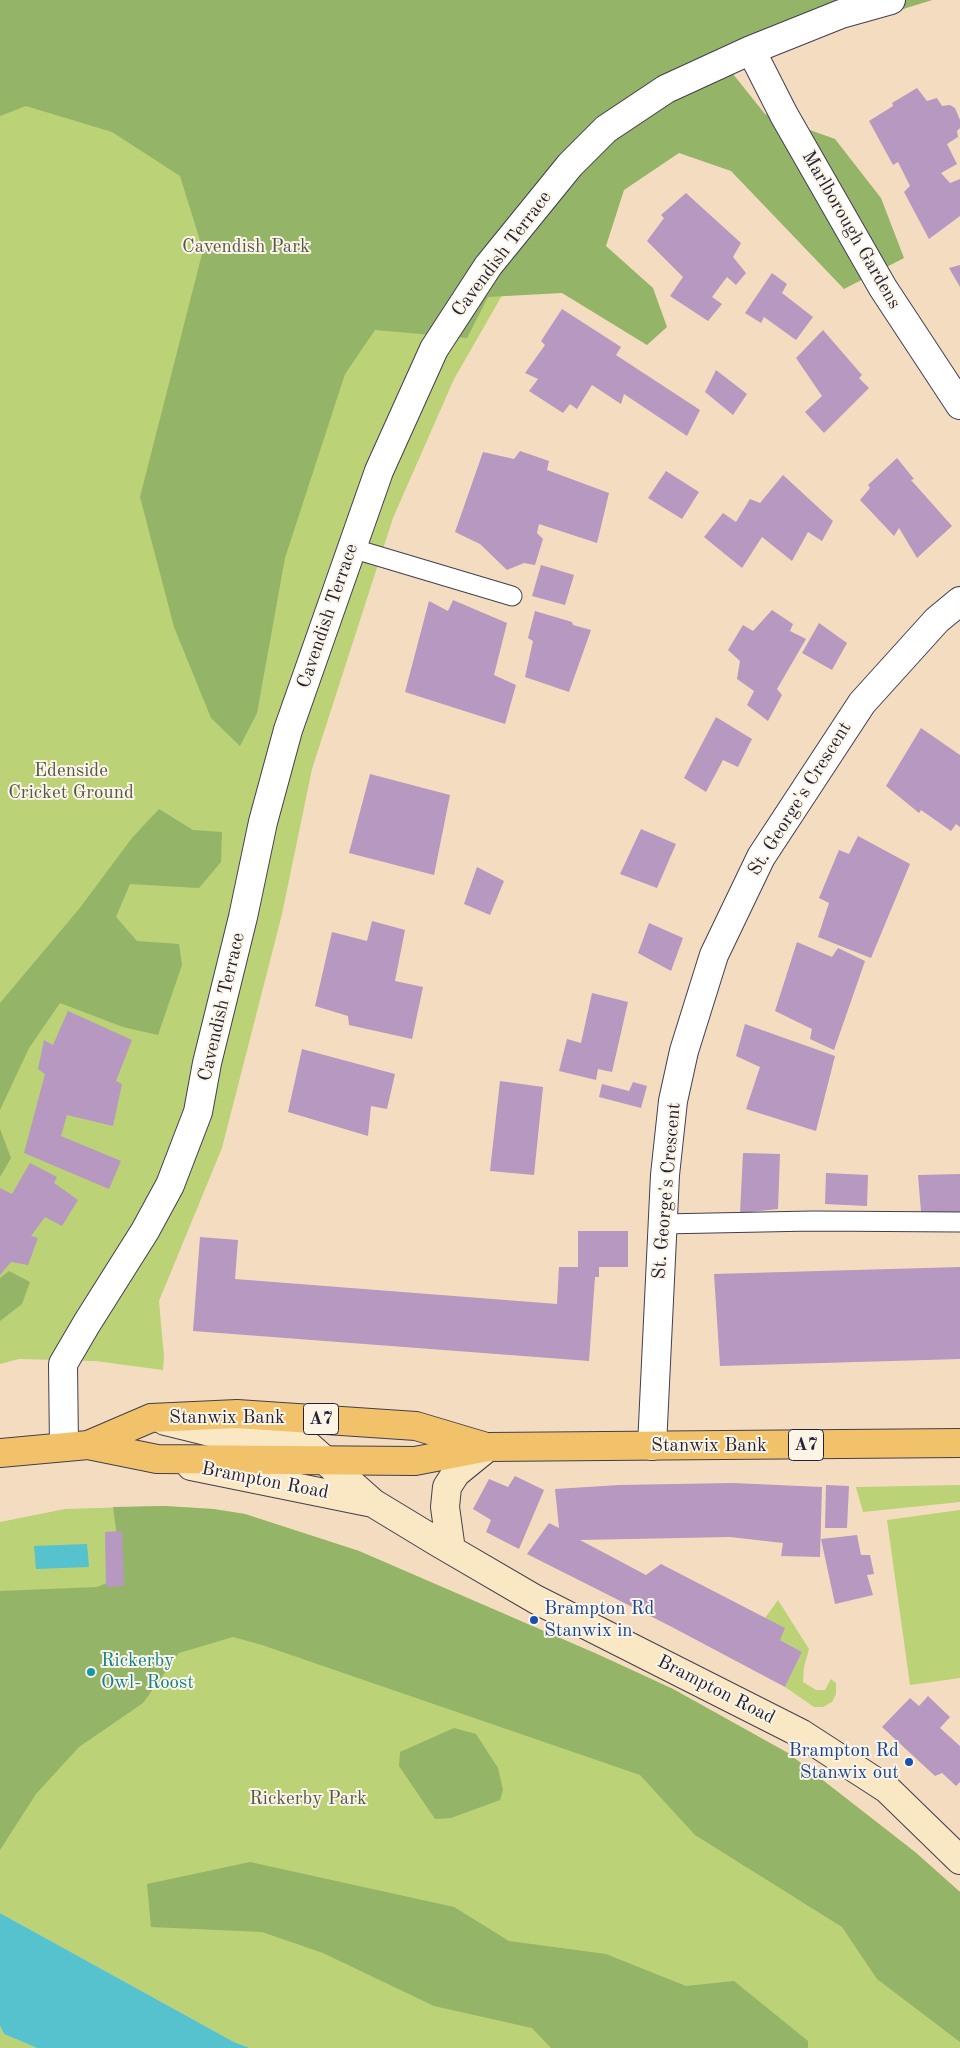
<!DOCTYPE html>
<html>
<head>
<meta charset="utf-8">
<style>
  body { margin:0 }
  canvas { display:block; background:#f4dcc0 }
</style>
</head>
<body>
<canvas width="960" height="2048"></canvas>
<script>
const ctx = document.querySelector('canvas').getContext('2d');
ctx.lineJoin = 'round';
function paint(path, color) {
  ctx.fillStyle = color;
  ctx.fill(path, 'evenodd');
}
function poly(rows) {
  const path = new Path2D();
  for (const r of rows) {
    path.moveTo(r[0], r[1]);
    for (let i = 2; i < r.length; i += 2) path.lineTo(r[i], r[i + 1]);
  }
  return path;
}
function trace(path, color, width, dash) {
  ctx.strokeStyle = color;
  ctx.lineWidth = width;
  ctx.lineCap = dash ? 'butt' : 'round';
  ctx.setLineDash(dash || []);
  ctx.stroke(path);
}
function write(font, color, halo, rows, align = 'center') {
  ctx.font = font + ' "Old Standard TT",serif';
  ctx.lineWidth = 4;
  ctx.setLineDash([]);
  ctx.textBaseline = 'middle';
  ctx.strokeStyle = halo;
  ctx.fillStyle = color;
  for (const [text, x, y, turn = 0] of rows) {
    ctx.save();
    ctx.translate(x, y);
    ctx.rotate((+turn || 0) * Math.PI / 180);
    ctx.textAlign = isNaN(turn) ? turn : align;
    if (halo) ctx.strokeText(text, 0, 0);
    ctx.fillText(text, 0, 0);
    ctx.restore();
  }
}
const green = poly([
  [0,0,932,0,725,64,580,160,454,379,393,518,312,769,282,914,222,1148,159,1301,164,1357,163,1370,95,1361,19,1359,0,1364],
  [960,1485,960,1502,863,1512,856,1487],
  [164,1506,213,1509,245,1514,359,1551,597,1654,673,1689,788,1753,915,1852,960,1892,960,2048,250,2048,234,2042,0,1913,0,1522,65,1509],
  [960,1510,960,1678,910,1685,887,1520],
  [778,1600,809,1649,804,1667,803,1682,816,1690,825,1690,831,1679,836,1683,836,1694,832,1702,823,1707,814,1707,785,1687,802,1652,780,1640,765,1618],
  [0,2026,4,2034,37,2048,0,2048]
]);
const forest = poly([
  [0,0,932,0,725,64,765,114,835,139,881,198,904,258,844,289,731,171,679,153,624,190,606,246,653,288,667,327,647,345,562,293,488,297,467,338,375,330,345,374,285,558,257,713,240,746,211,718,174,627,140,497,203,250,180,176,112,132,26,106,0,116],
  [159,809,193,830,222,832,221,862,199,888,130,884,116,917,137,941,179,944,182,965,158,1035,123,1027,60,1003,29,1048,0,1110,0,1003,79,909,132,838],
  [0,1129,11,1158,0,1177],
  [9,1271,30,1282,22,1304,0,1321,0,1278],
  [164,1506,213,1509,245,1514,359,1551,597,1654,673,1689,788,1753,915,1852,960,1892,960,2042,877,1979,842,1927,695,1835,640,1775,262,1645,233,1637,179,1653,143,1703,79,1747,36,1794,0,1850,0,1591,97,1587,109,1582,117,1537,113,1507],
  [454,1728,476,1734,498,1768,503,1790,500,1800,451,1818,435,1819,399,1766,400,1752],
  [250,1862,454,1907,509,1941,606,1954,686,1986,734,1981,808,2041,808,2048,551,2048,532,2028,434,2006,323,1953,262,1932,151,1927,147,1884]
]);
const water = poly([
  [87,1544,89,1567,36,1569,34,1546],
  [0,1913,234,2042,250,2048,37,2048,4,2034,0,2026]
]);
const building = poly([
  [917,88,927,101,937,98,942,106,950,105,955,108,960,120,960,128,957,131,958,137,947,144,957,164,941,173,950,183,960,179,960,216,929,239,904,192,910,186,898,162,893,165,869,121,893,106,892,103],
  [686,193,741,243,733,257,746,273,736,285,727,277,712,297,722,304,708,321,670,296,683,277,647,241,664,218,661,215],
  [960,265,960,287,949,268],
  [772,273,787,284,782,293,813,317,796,340,764,317,761,323,745,313],
  [562,309,621,347,616,355,700,410,687,436,624,394,621,404,592,385,577,409,570,404,563,413,529,391,538,379,525,373,545,345,541,341],
  [823,330,862,375,859,378,869,388,824,433,805,412,822,396,796,358],
  [716,370,747,394,733,415,705,392],
  [520,451,549,461,547,470,609,493,597,543,539,524,537,533,543,539,535,565,524,563,507,570,480,544,455,532,483,452,514,459],
  [897,458,914,479,911,480,952,526,917,558,899,528,894,536,860,500,870,488,868,485],
  [666,471,699,492,682,519,648,498],
  [783,475,833,521,822,541,808,532,792,561,762,537,742,568,704,537,723,513,736,522,750,499,760,503],
  [541,565,574,575,565,605,532,596],
  [453,600,507,623,494,675,516,685,505,724,405,692,429,601,448,611],
  [772,610,793,624,790,631,806,639,777,689,782,695,768,721,747,705,754,691,737,679,740,661,728,650,743,625,753,631],
  [535,611,572,622,573,625,591,630,569,692,525,677,533,641,528,638],
  [819,623,847,643,832,670,802,653],
  [716,717,752,739,738,767,723,760,706,792,684,778],
  [921,728,960,755,960,827,956,824,951,831,921,810,919,813,886,786],
  [370,774,450,795,434,875,349,853],
  [641,829,676,844,657,888,620,874],
  [858,836,910,864,871,958,818,937,829,903,819,898,839,850,849,854],
  [477,867,504,881,490,915,464,904],
  [372,921,405,930,395,981,423,987,412,1039,349,1025,348,1016,315,1006,332,932,367,941],
  [649,923,683,938,671,971,638,953],
  [797,942,832,957,838,948,865,961,834,1050,810,1039,812,1029,775,1011],
  [592,993,628,1002,612,1072,598,1069,596,1080,559,1071,567,1039,581,1043],
  [68,1011,132,1040,116,1081,122,1084,113,1126,67,1115,61,1136,121,1161,109,1189,24,1153,45,1074,38,1069,44,1040,53,1045],
  [745,1024,835,1056,816,1131,746,1109,760,1067,736,1056],
  [302,1049,395,1074,387,1109,371,1106,368,1136,288,1112],
  [500,1081,543,1087,534,1175,490,1171],
  [633,1082,647,1086,641,1108,599,1097,602,1084,629,1091],
  [743,1153,780,1154,778,1209,740,1213],
  [30,1163,57,1177,54,1183,78,1200,62,1226,45,1217,31,1236,38,1238,28,1265,11,1262,0,1275,0,1188,12,1194],
  [826,1173,868,1175,867,1206,825,1204],
  [960,1174,960,1212,921,1212,918,1175],
  [578,1231,628,1231,628,1267,599,1267,599,1277,595,1277,589,1361,193,1331,200,1237,238,1240,235,1279,557,1304,559,1267,578,1267],
  [960,1267,960,1359,720,1366,714,1274],
  [515,1476,544,1490,519,1549,486,1532,491,1520,473,1509,489,1479,508,1487],
  [733,1483,822,1487,820,1557,781,1556,783,1543,730,1537,580,1540,646,1575,661,1564,785,1628,780,1640,802,1652,785,1687,670,1626,527,1554,549,1523,559,1528,555,1489,619,1485],
  [826,1485,849,1486,847,1528,825,1528],
  [122,1531,124,1586,106,1587,105,1532],
  [857,1535,861,1555,870,1555,874,1574,867,1575,873,1595,835,1604,821,1539],
  [928,1696,950,1717,940,1728,960,1746,960,1782,956,1786,942,1773,935,1776,882,1727,910,1698,919,1706]
]);
const lane = poly([
  [351,548,512,596],
  [662,1224,813,1221,960,1222]
]);
const street = poly([
  [751,50,784,115,883,288,960,405],
  [652,1446,665,1175,673,1101,684,1051,714,955,761,857,862,703,937,620,960,601],
  [64,1447,63,1364,87,1323,145,1231,170,1185,198,1112,207,1063,243,917,263,822,288,730,379,471,434,349,488,266,570,165,606,129,666,89,751,50,841,14,891,0]
]);
const secondary = poly([
  [165,1421,218,1434,303,1441,373,1503,439,1543,535,1599,802,1734,887,1789,960,1860],
  [191,1466,373,1503],
  [451,1550,445,1507,447,1487,456,1473,488,1447]
]);
const primary = poly([
  [88,1445,151,1418,237,1414,416,1426,483,1446],
  [0,1453,88,1445,157,1459,415,1461,488,1447,960,1443]
]);
const markers = [
  [534,1620,5,"#1a4fb4"],
  [91,1672,5,"#0f9aa8"],
  [909,1762,5,"#1a4fb4"]
];
const shields = [
  [321,1419,35],
  [806,1445,35]
];
const shieldNames = [
  ["A7",321,1419],
  ["A7",806,1445]
];
const streetNames = [
  ["Marlborough Gardens",851,230,60],
  ["Cavendish Terrace",502,254,-53],
  ["Cavendish Terrace",328,616,-71],
  ["St. George's Crescent",800,799,-58],
  ["Cavendish Terrace",222,1007,-77],
  ["St. George's Crescent",667,1191,-85],
  ["Stanwix Bank",227,1418],
  ["Stanwix Bank",709,1446],
  ["Brampton Road",265,1481,11],
  ["Brampton Road",716,1690,27]
];
const parkNames = [
  ["Cavendish Park",246,247],
  ["Edenside",71,771],
  ["Cricket Ground",71,793],
  ["Rickerby Park",308,1799]
];
const transitNames = [
  ["Brampton Rd",544,1609],
  ["Stanwix in",544,1631],
  ["Brampton Rd",899,1751,"right"],
  ["Stanwix out",899,1773,"right"]
];
const cultureNames = [
  ["Rickerby",101,1661],
  ["Owl- Roost",101,1683]
];
paint(green, '#bbd277');
paint(forest, '#94b468');
paint(water, '#55c2ce');
paint(building, '#b698c1');
trace(lane, '#423e4f', 21);
trace(street, '#423e4f', 30);
trace(secondary, '#423e4f', 30);
trace(primary, '#423e4f', 30);
trace(lane, '#fff', 19);
trace(street, '#fff', 28);
trace(secondary, '#fae7c3', 28);
trace(primary, '#f2c26a', 28);
for (const [x, y, r, color] of markers) {
  const dot = new Path2D();
  dot.arc(x, y, r, 0, 2 * Math.PI);
  ctx.fillStyle = color;
  ctx.fill(dot);
  trace(dot, '#fcf5e5', 2);
}
for (const [x, y, w] of shields) {
  const box = new Path2D();
  box.roundRect(x - w / 2, y - 15.5, w, 31, 4);
  ctx.fillStyle = '#fcf5e5';
  ctx.fill(box);
  trace(box, '#22223b', 1);
}
write('bold 18px', '#22223b', null, shieldNames);
write('19px', '#22223b', '#fcf5e5', streetNames);
write('19px', '#50574d', '#fcf5e5', parkNames);
write('19px', '#164399', '#fcf5e5', transitNames, 'left');
write('19px', '#0d838f', '#fcf5e5', cultureNames, 'left');
</script>
</body>
</html>
